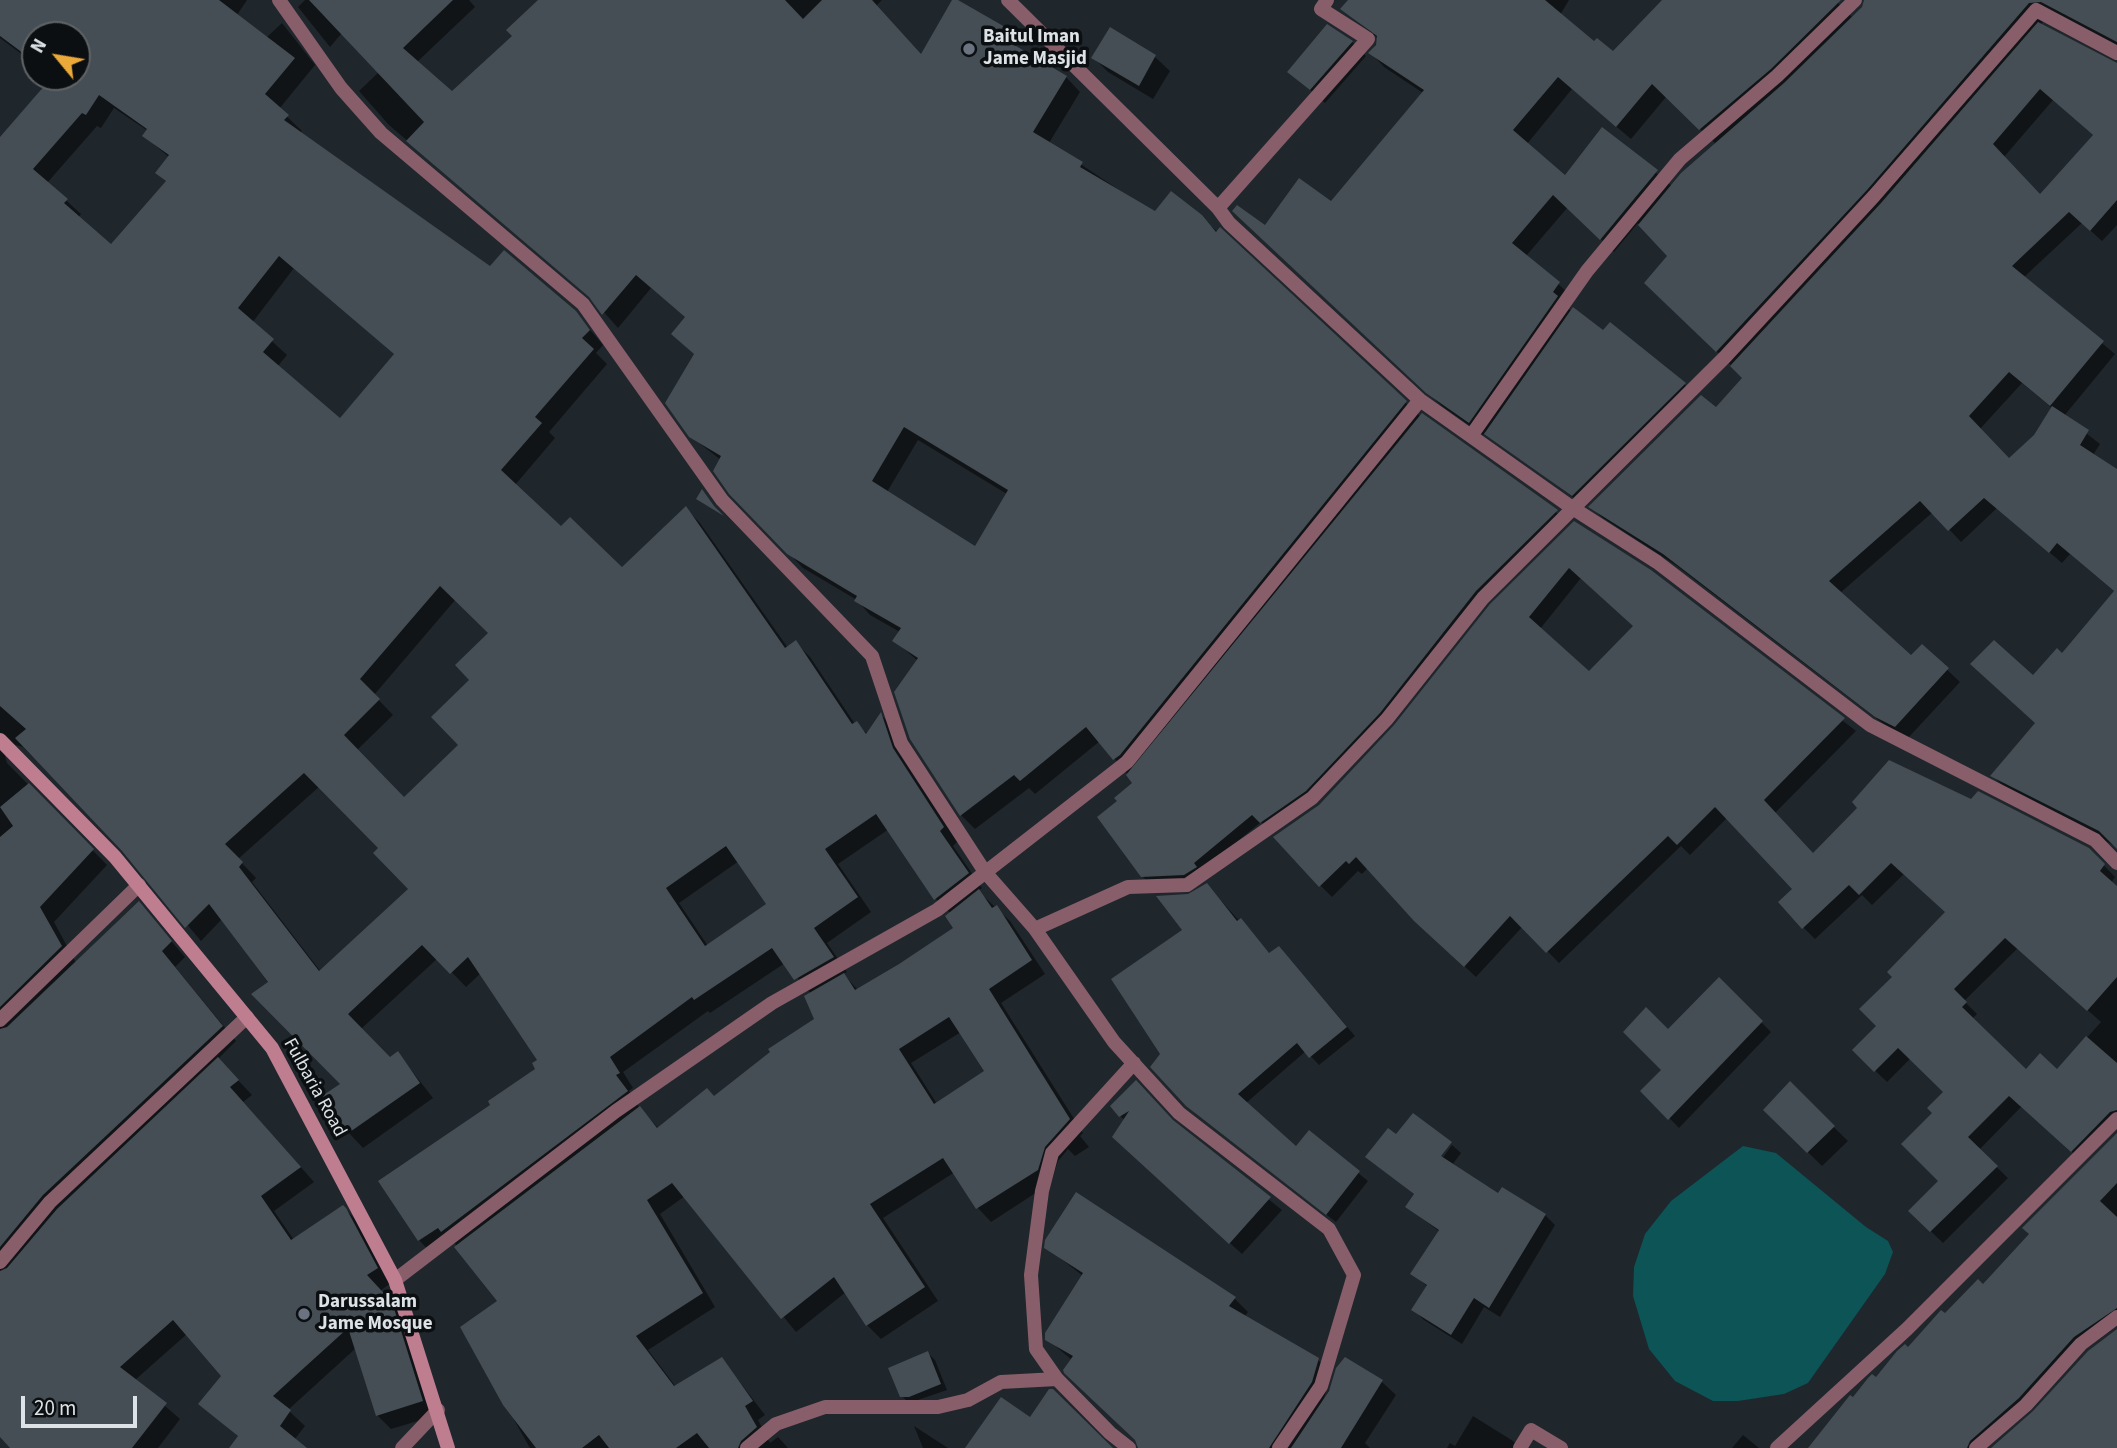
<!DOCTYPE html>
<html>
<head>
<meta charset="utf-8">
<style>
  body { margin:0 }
  #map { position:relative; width:2117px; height:1448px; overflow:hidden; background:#1f262c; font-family:"Source Sans 3",sans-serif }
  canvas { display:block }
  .north { position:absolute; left:21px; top:21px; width:70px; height:70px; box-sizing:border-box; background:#0b0f11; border:2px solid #5f6366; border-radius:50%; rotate:300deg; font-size:19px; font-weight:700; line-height:28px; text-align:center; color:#dde2e6 }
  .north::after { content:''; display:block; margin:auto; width:24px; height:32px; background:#eba93a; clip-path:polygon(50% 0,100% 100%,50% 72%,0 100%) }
  .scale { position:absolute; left:21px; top:1396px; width:116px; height:32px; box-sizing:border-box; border:4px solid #dde2e6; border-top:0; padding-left:9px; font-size:21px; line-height:24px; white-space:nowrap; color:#dde2e6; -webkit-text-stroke:5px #0b0f11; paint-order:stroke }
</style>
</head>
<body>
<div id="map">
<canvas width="2117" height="1448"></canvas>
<div class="north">N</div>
<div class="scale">20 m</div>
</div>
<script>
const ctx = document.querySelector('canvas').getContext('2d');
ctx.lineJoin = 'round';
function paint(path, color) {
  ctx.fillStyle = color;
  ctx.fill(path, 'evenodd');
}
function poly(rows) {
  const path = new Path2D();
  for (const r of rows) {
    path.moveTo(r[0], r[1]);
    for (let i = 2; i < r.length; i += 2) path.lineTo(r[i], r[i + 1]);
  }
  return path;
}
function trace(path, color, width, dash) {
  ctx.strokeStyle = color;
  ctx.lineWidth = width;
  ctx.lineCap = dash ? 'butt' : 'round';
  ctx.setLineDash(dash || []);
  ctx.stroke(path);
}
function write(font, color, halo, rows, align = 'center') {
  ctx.font = font + ' "Source Sans 3",sans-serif';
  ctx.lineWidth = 7;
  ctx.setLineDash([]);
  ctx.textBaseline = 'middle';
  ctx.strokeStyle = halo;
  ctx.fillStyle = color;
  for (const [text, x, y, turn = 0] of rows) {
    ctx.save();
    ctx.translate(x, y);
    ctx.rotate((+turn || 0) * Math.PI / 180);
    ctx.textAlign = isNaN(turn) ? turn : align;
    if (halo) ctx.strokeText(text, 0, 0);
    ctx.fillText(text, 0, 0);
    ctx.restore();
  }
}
const water = poly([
  [1743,1146,1776,1153,1866,1227,1888,1241,1893,1252,1885,1274,1808,1383,1784,1394,1738,1401,1713,1401,1675,1381,1649,1349,1633,1296,1634,1267,1645,1234,1671,1201]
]);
const shadow = poly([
  [0,0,247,0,237,15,267,37,282,23,315,65,279,109,302,131,300,133,491,269,575,312,603,345,596,353,607,364,549,432,555,438,515,485,561,528,622,570,686,509,700,523,788,648,796,643,810,657,855,724,868,734,881,715,895,729,957,842,953,846,982,888,978,891,1010,921,1045,974,1001,1003,1083,1133,1080,1136,1089,1147,1075,1156,1068,1149,1058,1161,1051,1183,991,1222,978,1208,955,1172,883,1218,938,1301,881,1339,867,1325,846,1292,796,1332,685,1196,660,1214,715,1307,648,1350,676,1387,722,1359,765,1415,758,1420,770,1443,778,1437,788,1448,530,1448,462,1328,500,1301,453,1241,433,1255,419,1240,493,1105,538,1069,539,1060,481,973,466,987,438,958,361,1029,390,1059,398,1053,433,1098,363,1148,349,1133,325,1097,342,1085,222,919,201,941,123,849,23,747,12,744,4,753,7,763,107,865,54,922,76,963,139,904,185,957,175,967,236,1041,218,1059,252,1095,243,1102,314,1182,274,1211,294,1240,343,1207,360,1224,391,1283,380,1291,406,1318,433,1405,421,1420,391,1429,377,1415,356,1348,288,1410,305,1426,294,1440,304,1448,231,1448,239,1437,201,1404,223,1376,187,1334,135,1380,180,1419,158,1448,12,1448,0,1436,0,140,52,77,77,77,77,35,35,35,35,64,0,38],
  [114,108,148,131,144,136,169,157,157,173,167,182,111,246,78,218,81,214,47,183,97,126,101,128],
  [294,268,396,355,340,420,277,367,287,355,252,323],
  [456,599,490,633,472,680,461,745,405,799,357,750,393,715,374,695],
  [320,786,380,848,410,889,321,972,252,882,256,878,238,859],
  [889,829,936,899,951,914,956,928,858,990,843,974,847,972,827,943,871,912,838,864],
  [739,861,768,904,708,946,679,903],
  [785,963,811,994,817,1019,715,1098,659,1129,639,1107,629,1091,633,1088,623,1072,708,1011,710,1013],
  [961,1032,986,1072,937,1104,911,1063],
  [305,0,469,0,475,7,417,62,452,94,514,36,540,0,882,0,876,6,922,56,954,0,1004,28,1018,42,1015,47,1066,77,1080,92,1049,143,1155,214,1200,216,1421,417,1564,518,1484,599,1387,720,1269,829,1261,822,1200,872,1203,875,1150,884,1142,876,1119,802,1135,783,1100,741,1035,794,1029,788,975,829,961,815,918,661,895,641,900,632,870,615,857,600,803,568,731,493,721,460,690,436,695,355,673,334,687,318,651,288,618,328,595,302,389,125,359,91,379,72,342,33,330,47,298,7],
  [918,440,1007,494,976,548,887,492],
  [1350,0,1569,0,1560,15,1594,44,1613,54,1665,0,1835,0,1853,18,1937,0,2117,0,2117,48,2048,16,2040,25,2117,67,2117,225,2102,241,2082,223,2023,278,2115,354,2064,416,2100,444,2093,455,2117,471,2117,847,2004,787,1993,776,2037,723,2033,678,2062,655,2115,592,2070,554,2062,563,1997,508,1961,542,1933,512,1840,593,1912,658,1922,646,1960,682,1908,738,1889,728,1677,566,1603,518,1591,507,1716,410,1744,378,1646,282,1669,256,1638,223,1614,252,1568,207,1526,256,1573,297,1566,306,1572,312,1684,384,1693,393,1582,504,1485,432,1483,435,1442,406,1248,225,1265,227,1331,204,1423,93,1384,67,1371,53,1379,39,1342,9],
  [1572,89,1631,139,1666,97,1716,144,1672,186,1602,129,1566,177,1527,144],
  [2053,100,2094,136,2040,196,2004,157],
  [2022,383,2052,408,2035,436,2009,460,1980,429],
  [1327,27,1352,42,1366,56,1325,103,1290,72],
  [1111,30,1155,57,1170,71,1153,99,1108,72,1094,58],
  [1575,523,1650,571,1856,731,1775,813,1813,855,1971,801,2088,849,2115,877,2111,883,2117,889,2117,1128,2083,1162,2022,1106,1979,1150,2008,1178,1943,1243,1910,1211,1940,1181,1934,1113,1945,1092,1911,1058,1887,1082,1854,1050,1878,1026,1894,977,1947,913,1904,874,1872,905,1862,895,1815,939,1803,927,1794,889,1728,817,1690,855,1681,846,1559,963,1523,926,1476,977,1428,932,1368,868,1362,874,1358,871,1332,897,1320,885,1320,806,1396,726],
  [1581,578,1635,627,1589,673,1540,629],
  [2018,948,2101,1022,2057,1071,2026,1072,1972,1019,1977,1014,1964,1001],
  [1215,894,1270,955,1287,956,1355,1036,1319,1065,1306,1051,1246,1103,1296,1149,1309,1133,1368,1181,1336,1222,1196,1114,1187,1105,1162,1054,1185,931],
  [1719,980,1771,1032,1679,1128,1643,1091,1664,1070,1668,1031],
  [1790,1084,1848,1141,1822,1166,1765,1110],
  [1112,1106,1175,1125,1282,1210,1242,1254,1126,1149,1125,1121],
  [2117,1135,2117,1326,2087,1348,1986,1448,1810,1448,1908,1349,1983,1287],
  [1452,1145,1461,1153,1452,1165,1499,1195,1545,1215,1555,1225,1500,1317,1484,1307,1462,1344,1424,1320,1414,1310,1428,1287,1413,1274,1440,1232,1407,1207,1415,1195,1368,1157,1438,1164],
  [1077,1195,1235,1299,1248,1312,1244,1317,1318,1360,1332,1373,1323,1401,1346,1359,1382,1382,1396,1395,1365,1443,1370,1448,1140,1448,1137,1441,1072,1360,1047,1339,1083,1276,1046,1247],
  [928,1353,935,1360,947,1390,909,1403,902,1396],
  [1473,1416,1513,1441,1520,1448,1447,1448,1450,1443,1455,1446],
  [914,1426,948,1448,923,1448],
  [1743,1435,1759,1448,1732,1448]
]);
const building = poly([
  [0,0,219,0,295,58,265,94,289,115,284,120,490,266,504,250,576,311,590,330,582,338,594,349,535,417,542,423,501,470,561,526,570,517,622,567,686,506,785,648,796,640,852,724,857,721,866,734,881,712,893,748,944,827,940,831,969,873,934,900,876,814,825,849,858,897,814,928,834,957,794,980,772,948,694,1000,692,997,610,1057,620,1073,616,1075,628,1091,441,1232,438,1228,418,1241,378,1181,490,1105,488,1101,535,1069,532,1063,537,1060,468,957,450,974,422,945,348,1014,390,1057,398,1051,420,1083,347,1134,322,1096,340,1084,251,994,268,982,209,904,185,928,122,851,15,738,26,729,0,706,0,137,52,77,77,77,77,35,35,35,35,62,0,36],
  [99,95,147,129,142,136,169,155,155,173,166,181,111,244,64,203,68,199,33,169,82,113,86,115],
  [279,256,394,354,340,418,263,352,274,339,238,308],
  [440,586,488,633,455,665,469,680,431,717,458,745,404,797,344,735,380,699,360,679],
  [304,773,378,848,373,853,408,889,319,971,239,867,243,862,225,844],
  [726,846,766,904,705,946,666,888],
  [309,0,453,0,403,48,452,91,512,36,506,30,538,0,785,0,803,19,822,0,872,0,921,54,952,0,958,0,1005,27,999,36,1067,76,1033,132,1083,162,1080,167,1155,211,1171,191,1202,215,1216,232,1220,227,1407,401,1120,755,1113,760,1086,727,1020,781,1014,775,960,816,910,739,894,692,918,658,892,641,901,628,854,601,857,596,787,554,729,494,713,471,721,456,689,437,665,403,694,354,671,334,685,317,636,275,602,315,589,297,406,141,424,122],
  [904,427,1008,490,975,546,872,481],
  [1348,0,1545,0,1594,41,1597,38,1613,51,1662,0,1841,0,1771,69,1699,130,1652,84,1616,127,1558,77,1513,130,1565,175,1602,127,1658,170,1600,240,1553,195,1512,243,1560,282,1553,292,1558,296,1469,423,1426,393,1232,211,1237,205,1265,225,1299,178,1331,201,1424,90,1368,53,1376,45,1377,36,1340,9],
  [1864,0,2117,0,2117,42,2041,2,2029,3,1867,190,1716,352,1644,283,1667,256,1638,225,1681,173,1784,83,1862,7],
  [2038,22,2117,63,2117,200,2090,231,2069,212,2012,266,2104,341,2050,406,2009,372,1969,416,2009,458,2034,435,2052,406,2089,430,2080,445,2117,469,2117,849,2099,831,1990,776,2035,723,1970,664,1994,640,2033,675,2057,648,2062,653,2114,591,2057,543,2049,553,1984,498,1948,531,1920,501,1829,581,1911,655,1922,644,1949,668,1895,727,1875,717,1663,554,1588,507,1701,395,1716,407,1742,378,1730,366,1881,203],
  [2040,89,2093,135,2040,194,1993,144],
  [1327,24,1353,41,1310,90,1287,72],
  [1110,27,1156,55,1139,86,1091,58],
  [1573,307,1603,330,1610,322,1686,383,1572,496,1484,434],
  [1422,413,1558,510,1476,591,1380,713,1306,791,1260,823,1252,815,1194,863,1197,867,1184,875,1141,877,1097,817,1117,801,1114,798,1132,783,1126,775],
  [702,489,714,506,724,516,696,499],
  [1574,521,1651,570,1845,718,1764,800,1813,853,1857,808,1852,802,1889,760,1971,799,1978,791,2089,848,2105,864,2100,871,2117,886,2117,977,2087,1011,2005,938,1954,989,1967,1002,1962,1007,2026,1069,2040,1053,2057,1069,2086,1036,2117,1063,2117,1110,2110,1112,2071,1152,2009,1096,1968,1137,1998,1166,1930,1232,1908,1211,1938,1181,1901,1144,1932,1113,1927,1108,1943,1092,1898,1048,1874,1072,1852,1050,1876,1026,1859,1009,1892,977,1887,972,1945,912,1891,863,1859,895,1849,885,1802,929,1778,902,1792,889,1715,807,1677,845,1668,836,1546,953,1510,916,1464,967,1414,921,1356,857,1349,864,1346,861,1319,887,1273,837,1319,805,1394,725,1490,604],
  [1569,568,1633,626,1589,671,1529,617],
  [29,783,94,849,40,907,62,946,0,1007,0,837,13,826,0,807],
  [1207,883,1237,921,1241,918,1269,953,1279,946,1347,1027,1309,1058,1297,1043,1238,1094,1296,1146,1309,1130,1360,1171,1326,1215,1186,1106,1150,1067,1160,1054,1111,979,1182,930,1156,896,1188,894],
  [979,889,992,908,997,905,1032,960,989,989,1070,1119,1045,1147,1038,1170,976,1209,943,1158,870,1204,925,1287,866,1326,834,1277,781,1319,672,1183,647,1200,703,1293,636,1336,674,1386,722,1357,753,1401,745,1406,757,1427,741,1441,738,1448,709,1448,697,1433,676,1448,609,1448,599,1435,582,1448,536,1448,503,1405,460,1327,497,1301,454,1247,640,1106,657,1128,707,1088,714,1096,770,1052,768,1049,814,1019,804,996,844,973,855,990,899,964,953,928,945,916],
  [949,1017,984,1071,934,1104,899,1049],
  [139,901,172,941,162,951,223,1026,43,1195,0,1247,0,1029,7,1027],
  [1719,977,1763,1021,1668,1120,1640,1091,1661,1070,1623,1032,1646,1007,1668,1029],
  [218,1057,239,1080,230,1087,301,1167,261,1196,291,1240,343,1205,346,1208,378,1268,367,1275,392,1302,423,1401,376,1416,348,1328,273,1396,291,1410,280,1426,307,1448,229,1448,238,1436,198,1404,221,1376,173,1320,120,1367,167,1403,132,1448,10,1448,0,1437,0,1271,7,1268,57,1209],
  [1136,1080,1173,1120,1271,1197,1229,1244,1112,1137,1129,1111,1119,1117,1110,1106],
  [1790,1081,1835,1126,1807,1153,1763,1110],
  [1413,1113,1452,1142,1441,1156,1498,1193,1502,1187,1546,1214,1489,1308,1474,1298,1451,1335,1411,1310,1427,1285,1410,1274,1439,1230,1405,1207,1414,1194,1365,1157,1388,1128,1396,1134],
  [2117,1133,2117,1183,2100,1201,2117,1217,2117,1308,2074,1337,2019,1398,1970,1441,1967,1448,1808,1448,1850,1395,1853,1397,1868,1378,1872,1374,1876,1377,1897,1351,1905,1344,1908,1347,1941,1310,1945,1313,1978,1279,1983,1284,2029,1234,2022,1228],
  [1076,1192,1236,1297,1229,1306,1319,1358,1312,1382,1269,1448,1138,1448,1135,1440,1064,1373,1063,1370,1073,1356,1045,1340,1045,1333,1083,1273,1044,1248,1045,1240],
  [2117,1329,2117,1448,1991,1448,2033,1411,2088,1351],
  [928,1351,941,1384,909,1397,900,1397,888,1368],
  [1345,1357,1383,1380,1341,1448,1291,1448,1329,1391,1336,1368],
  [1049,1389,1053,1389,1113,1448,965,1448,1001,1397,1030,1417]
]);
const minor = poly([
  [279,0,341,88,381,133,583,304,722,500,872,656,901,743,985,872,1035,929,1128,887,1187,885,1312,798,1387,719,1483,598,1725,357,1874,196,2036,10,2117,53],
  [1008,0,1218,208,1229,223,1420,400,1571,507,1657,562,1870,725,2095,840,2117,863],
  [1218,208,1368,39,1321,9,1327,0],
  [1471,436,1587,271,1680,159,1777,76,1855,0],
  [1035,929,1114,1042,1179,1113,1329,1229,1354,1275,1321,1386,1279,1448],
  [0,1020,139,885],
  [0,1262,50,1202,247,1017],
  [395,1280,616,1111,772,1003,937,910,1127,762,1420,400],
  [402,1448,438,1410],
  [747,1448,776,1424,825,1407,938,1407,968,1400,1001,1382,1057,1379],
  [1129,1448,1110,1433,1057,1379,1036,1349,1031,1275,1042,1191,1052,1153,1134,1063],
  [1520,1448,1531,1430,1561,1448],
  [1777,1448,1907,1329,2117,1119],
  [1976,1448,2026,1405,2081,1344,2117,1317]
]);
const secondary = poly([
  [0,740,115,857,272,1048,395,1280,448,1448]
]);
const markers = [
  [969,49,7,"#6b7280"],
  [304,1314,7,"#6b7280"]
];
const poiNames = [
  ["Baitul Iman",983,38],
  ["Jame Masjid",983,60],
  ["Darussalam",318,1303],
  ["Jame Mosque",318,1325]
];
const streetNames = [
  ["Fulbaria Road",314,1088,61]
];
paint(water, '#0c5455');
paint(shadow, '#0007');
paint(building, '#464e55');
trace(minor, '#875e69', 14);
trace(secondary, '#bf7d90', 14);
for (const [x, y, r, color] of markers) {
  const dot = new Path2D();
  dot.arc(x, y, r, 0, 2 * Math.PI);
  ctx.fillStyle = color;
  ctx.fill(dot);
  trace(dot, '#0b0f11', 2.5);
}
write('bold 19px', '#dde2e6', '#0b0f11', poiNames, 'left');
write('19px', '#dde2e6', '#0b0f11', streetNames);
</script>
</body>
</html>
